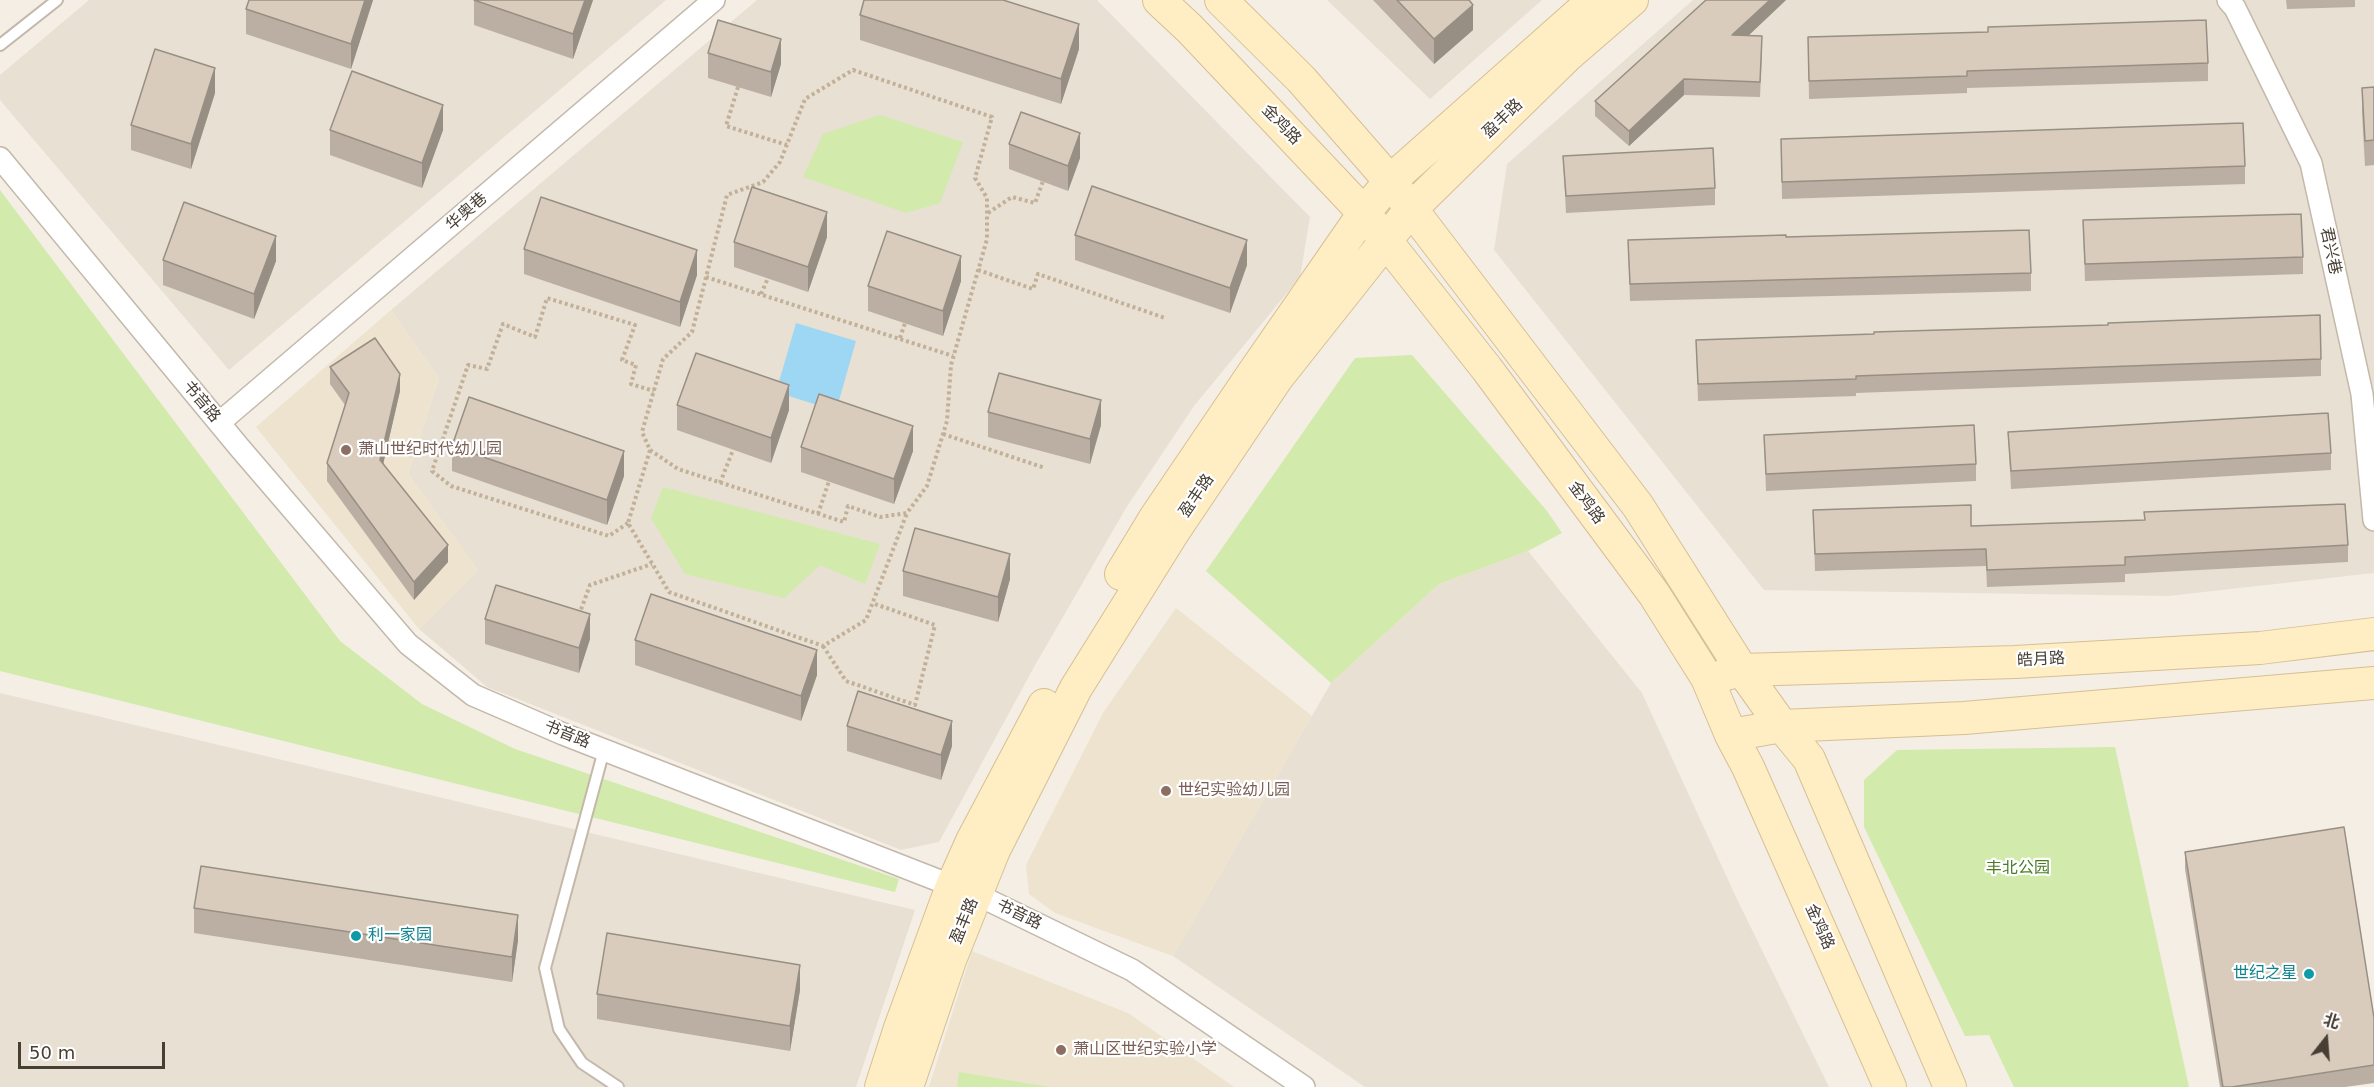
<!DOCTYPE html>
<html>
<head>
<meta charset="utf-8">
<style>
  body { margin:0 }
  #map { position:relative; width:2374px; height:1087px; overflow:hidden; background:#f4eee5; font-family:"DejaVu Sans","Noto Sans SC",sans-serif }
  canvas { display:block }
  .north { position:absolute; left:2296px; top:1009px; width:60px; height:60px; -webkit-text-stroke:4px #fff; paint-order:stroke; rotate:17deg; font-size:16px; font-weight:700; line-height:24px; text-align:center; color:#473e34 }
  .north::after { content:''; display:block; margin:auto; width:21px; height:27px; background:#473e34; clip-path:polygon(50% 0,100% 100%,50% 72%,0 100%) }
  .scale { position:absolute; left:18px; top:1042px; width:147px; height:27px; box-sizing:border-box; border:3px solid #473e34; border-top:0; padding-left:8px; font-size:18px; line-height:21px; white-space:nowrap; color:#473e34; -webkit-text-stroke:4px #fff; paint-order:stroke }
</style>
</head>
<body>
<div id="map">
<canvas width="2374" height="1087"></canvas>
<div class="north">北</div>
<div class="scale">50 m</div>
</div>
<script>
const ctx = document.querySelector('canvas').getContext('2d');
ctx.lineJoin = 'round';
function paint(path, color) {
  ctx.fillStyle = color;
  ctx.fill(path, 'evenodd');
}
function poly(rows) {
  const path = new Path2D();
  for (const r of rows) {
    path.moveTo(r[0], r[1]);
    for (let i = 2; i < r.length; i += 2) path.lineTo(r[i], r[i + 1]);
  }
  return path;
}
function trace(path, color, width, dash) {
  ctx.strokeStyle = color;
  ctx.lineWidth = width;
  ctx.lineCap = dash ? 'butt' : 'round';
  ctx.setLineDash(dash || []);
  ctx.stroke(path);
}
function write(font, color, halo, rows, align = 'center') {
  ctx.font = font + ' "DejaVu Sans","Noto Sans SC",sans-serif';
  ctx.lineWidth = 4.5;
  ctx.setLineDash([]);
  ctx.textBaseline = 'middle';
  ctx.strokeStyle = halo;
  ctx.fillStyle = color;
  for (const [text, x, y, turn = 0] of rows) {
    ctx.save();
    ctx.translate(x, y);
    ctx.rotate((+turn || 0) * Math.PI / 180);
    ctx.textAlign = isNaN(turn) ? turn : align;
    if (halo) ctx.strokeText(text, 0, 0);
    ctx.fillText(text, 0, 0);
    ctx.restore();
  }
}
const residential = poly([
  [89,0,666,0,229,370,0,100,0,75],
  [757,0,1097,0,1310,217,1300,277,1194,406,1126,508,1034,667,939,842,901,850,487,687,419,629,478,570,408,474,439,378,391,310],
  [1327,0,1542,0,1430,99],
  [1693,0,2374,0,2374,573,2168,596,1764,590,1494,250,1507,164],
  [1528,551,1642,693,1736,897,1829,1087,1365,1087,1173,956,1331,683,1439,584],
  [0,693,915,910,856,1087,0,1087]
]);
const education = poly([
  [391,310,439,378,408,474,478,570,419,629,256,427],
  [1176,608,1312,716,1173,956,1055,913,1029,894,1026,865,1103,713],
  [972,951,1128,1013,1234,1087,929,1087]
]);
const green = poly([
  [880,115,963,142,940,203,906,213,803,177,823,134],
  [0,190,340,641,422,704,515,749,899,879,895,892,0,671],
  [1412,355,1547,511,1562,533,1528,551,1439,584,1331,683,1206,571,1355,358],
  [663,487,880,544,865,584,820,565,784,598,685,574,651,518],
  [2115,747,2189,1087,2014,1087,1989,1035,1965,1036,1864,827,1864,780,1897,750],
  [959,1072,1049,1087,957,1087]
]);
const water = poly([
  [796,323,856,341,836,411,776,392]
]);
const path = poly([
  [738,87,726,126,787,145],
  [988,213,1012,197,1035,203,1043,181],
  [978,270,1033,289,1038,274,1165,318],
  [706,277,953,356],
  [761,294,768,278],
  [900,338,905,323],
  [943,434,1045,468],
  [650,450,678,469,844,522,848,506,880,517,907,513,927,486,947,421,951,365,987,239,987,198,975,178,992,117,853,70,805,99,780,162,763,182,727,195,692,332,663,359,642,432,650,450,628,523,669,592,823,646,866,620,907,513],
  [720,483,733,450],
  [818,514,829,481],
  [628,523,609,536,451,486,432,471,468,365,487,369,503,324,535,337,547,298,635,325,622,360,636,365,631,384,654,391],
  [579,615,590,585,652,564],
  [823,646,846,681,915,705,935,625,872,603]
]);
const lane = poly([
  [0,45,57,0],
  [604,750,545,968,559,1029,582,1063,618,1087]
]);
const street = poly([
  [2228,0,2235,8,2311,163,2362,394,2374,520],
  [0,158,239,447,408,644,473,695,563,734,986,899,1132,970,1304,1087],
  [219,423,714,0]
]);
const secondary = poly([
  [1159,0,1190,29,1364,213,1487,369,1654,594,1707,678,1731,735,1748,767,1890,1087],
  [1221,0,1301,79,1390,181,1638,506,1742,670,1782,726,1809,759,1950,1087],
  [1121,574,1155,518,1256,369,1364,213,1390,181,1594,0],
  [1726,674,1742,670,2015,662,2260,648,2374,634],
  [1731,735,1782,726,1964,718,2374,683],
  [881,1087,900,1028,952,886,972,841,1044,705],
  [907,1087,950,960,994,850,1076,688,1174,531,1277,378,1411,209,1566,57,1632,0]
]);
const wall = poly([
  [249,0,373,0,351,69,246,34,246,9],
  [474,0,593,0,573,59,474,25],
  [1373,0,1469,0,1473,30,1434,64],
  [1786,0,1748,36,1762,52,1760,97,1684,95,1629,146,1595,116,1595,101],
  [2286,0,2355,0,2355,7,2287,9],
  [860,15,1079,49,1061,104,860,40],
  [1808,37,2208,63,2208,81,1967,88,1967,93,1809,99],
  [708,53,781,64,771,97,708,78],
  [2374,87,2374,165,2365,166,2362,113,2362,88],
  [215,93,191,169,131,150,131,125],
  [330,130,443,130,422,188,330,155],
  [1781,139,2245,166,2245,184,1782,199],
  [1009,144,1080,158,1068,191,1009,169],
  [1563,156,1715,188,1715,205,1566,213],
  [2083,220,2303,257,2303,274,2085,281],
  [1075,235,1247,265,1230,313,1075,260],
  [827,237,808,292,734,267,734,242],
  [1786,237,2031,273,2031,291,1630,301,1628,240],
  [524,249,697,275,680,327,524,274],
  [163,260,276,261,254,319,163,285],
  [961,281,943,336,868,311,868,286],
  [1696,340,2321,359,2321,376,1856,393,1856,396,1698,401],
  [330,367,400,391,383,464,448,562,414,600,327,481,327,463,345,405,330,384],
  [677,405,789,410,771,463,677,430],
  [988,412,1101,425,1090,464,988,437],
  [2008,432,2331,453,2331,470,2011,489],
  [1764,435,1976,464,1976,481,1766,491],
  [452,446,624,476,607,525,452,471],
  [801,447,913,451,894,504,801,472],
  [1813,510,1971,526,2348,545,2348,562,2125,574,2125,582,1987,587,1986,566,1815,571],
  [903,571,1010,579,998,622,903,596],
  [485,619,590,639,579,673,485,644],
  [635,640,817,675,801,721,635,665],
  [847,726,952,746,941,780,847,751],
  [2185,852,2374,1018,2374,1083,2345,1087,2220,1087,2185,869],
  [194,908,518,940,512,982,194,933],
  [800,990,790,1051,597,1019,597,994]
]);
const shadedWall = poly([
  [365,0,373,0,351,69,351,44],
  [585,0,593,0,573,59,573,34],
  [1770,0,1786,0,1732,51,1732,35],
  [1473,5,1473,30,1434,64,1434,39],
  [1079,24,1079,49,1061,104,1061,79],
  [781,39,781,64,771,97,771,72],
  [215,68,215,93,191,169,191,144],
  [1684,79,1684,95,1629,146,1629,131],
  [443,105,443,130,422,188,422,163],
  [1080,133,1080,158,1068,191,1068,166],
  [827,212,827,237,808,292,808,267],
  [276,236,276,261,254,319,254,294],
  [1247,240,1247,265,1230,313,1230,288],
  [697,250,697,275,680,327,680,302],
  [961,256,961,281,943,336,943,311],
  [400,374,400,391,380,478,380,460],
  [789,385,789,410,771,463,771,438],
  [1101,400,1101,425,1090,464,1090,439],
  [913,426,913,451,894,504,894,479],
  [624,451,624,476,607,525,607,500],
  [448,545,448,562,414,600,414,582],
  [1010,554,1010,579,998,622,998,597],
  [590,614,590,639,579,673,579,648],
  [817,650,817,675,801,721,801,696],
  [952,721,952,746,941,780,941,755],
  [518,915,518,940,512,982,512,957],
  [800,965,800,990,790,1051,790,1026]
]);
const building = poly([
  [249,0,365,0,351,44,246,9,249,0],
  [474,0,585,0,573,34,474,0],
  [864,0,1003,0,1079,24,1061,79,860,15,864,0],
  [1397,0,1469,0,1473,5,1434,39,1397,0],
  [1706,0,1770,0,1732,35,1762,36,1760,82,1684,79,1629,131,1595,101,1706,0],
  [718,20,781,39,771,72,708,53,718,20],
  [2206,20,2208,63,1967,71,1967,76,1809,81,1808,37,1988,32,1988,27,2206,20],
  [155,49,215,68,191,144,131,125,155,49],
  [352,71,443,105,422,163,330,130,352,71],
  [2374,87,2374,140,2365,141,2362,88,2374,87],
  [1021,112,1080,133,1068,166,1009,144,1021,112],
  [2243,123,2245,166,1782,182,1781,139,2243,123],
  [1713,148,1715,188,1566,196,1563,156,1713,148],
  [1092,186,1247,240,1230,288,1075,235,1092,186],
  [752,187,827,212,808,267,734,242,752,187],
  [541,197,697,250,680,302,524,249,541,197],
  [184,202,276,236,254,294,163,260,184,202],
  [2301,214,2303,257,2085,264,2083,220,2301,214],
  [2029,230,2031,273,1630,284,1628,240,1786,235,1786,237,2029,230],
  [887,231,961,256,943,311,868,286,887,231],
  [2320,315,2321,359,1856,376,1856,379,1698,384,1696,340,1874,334,1874,332,2108,325,2108,323,2320,315],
  [375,338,400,374,380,460,448,545,414,582,327,463,349,393,330,367,375,338],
  [696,353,789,385,771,438,677,405,696,353],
  [999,373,1101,400,1090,439,988,412,999,373],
  [819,394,913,426,894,479,801,447,819,394],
  [469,397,624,451,607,500,452,446,469,397],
  [2328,413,2331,453,2011,471,2008,432,2328,413],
  [1974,425,1976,464,1766,474,1764,435,1974,425],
  [2345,504,2348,545,2125,557,2125,565,1987,570,1986,549,1815,554,1813,510,1971,505,1971,526,2145,520,2144,512,2345,504],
  [915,528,1010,554,998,597,903,571,915,528],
  [496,585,590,614,579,648,485,619,496,585],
  [651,594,817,650,801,696,635,640,651,594],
  [858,691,952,721,941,755,847,726,858,691],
  [2344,827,2374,1018,2374,1065,2232,1087,2223,1087,2185,852,2344,827],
  [201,866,518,915,512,957,194,908,201,866],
  [607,933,800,965,790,1026,597,994,607,933]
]);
const markers = [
  [346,450,6,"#8d6e63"],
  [1166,791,6,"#8d6e63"],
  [356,936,6,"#0f9aa8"],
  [2309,974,6,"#0f9aa8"],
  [1061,1050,6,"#8d6e63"]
];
const streetNames = [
  ["盈丰路",1503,119,-44],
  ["金鸡路",1281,125,46],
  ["华奥巷",467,212,-41],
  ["君兴巷",2330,251,78],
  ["书音路",201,402,50],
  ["盈丰路",1197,496,-56],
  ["金鸡路",1586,503,53],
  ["皓月路",2041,660,-3],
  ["书音路",567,735,22],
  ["书音路",1019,915,26],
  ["盈丰路",965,921,-68],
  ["金鸡路",1819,927,66]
];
const educationNames = [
  ["萧山世纪时代幼儿园",358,450],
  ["世纪实验幼儿园",1178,791],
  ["萧山区世纪实验小学",1073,1050]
];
const parkNames = [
  ["丰北公园",2018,869]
];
const cultureNames = [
  ["利一家园",368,936],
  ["世纪之星",2297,974,"right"]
];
paint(residential, '#e8e0d3');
paint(education, '#eee3ce');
paint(green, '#d2eaac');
paint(water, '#9ed7f4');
trace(lane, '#c3b8aa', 14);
trace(street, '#c3b8aa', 24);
trace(secondary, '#d6c093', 34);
trace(path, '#c2b098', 4, [3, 3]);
trace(lane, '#fff', 10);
trace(street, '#fff', 21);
trace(secondary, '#ffedc4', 32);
paint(wall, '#bbafa3');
paint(shadedWall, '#988f84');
paint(building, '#d9ccbd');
trace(building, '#988f84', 1.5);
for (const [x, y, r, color] of markers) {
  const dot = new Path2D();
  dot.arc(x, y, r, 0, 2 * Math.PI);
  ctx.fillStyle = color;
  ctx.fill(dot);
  trace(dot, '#fff', 2);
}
write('16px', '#473e34', '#fff', streetNames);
write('16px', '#785e54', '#fff', educationNames, 'left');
write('16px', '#4b7b25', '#fff', parkNames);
write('16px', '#0d838f', '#fff', cultureNames, 'left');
</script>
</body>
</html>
